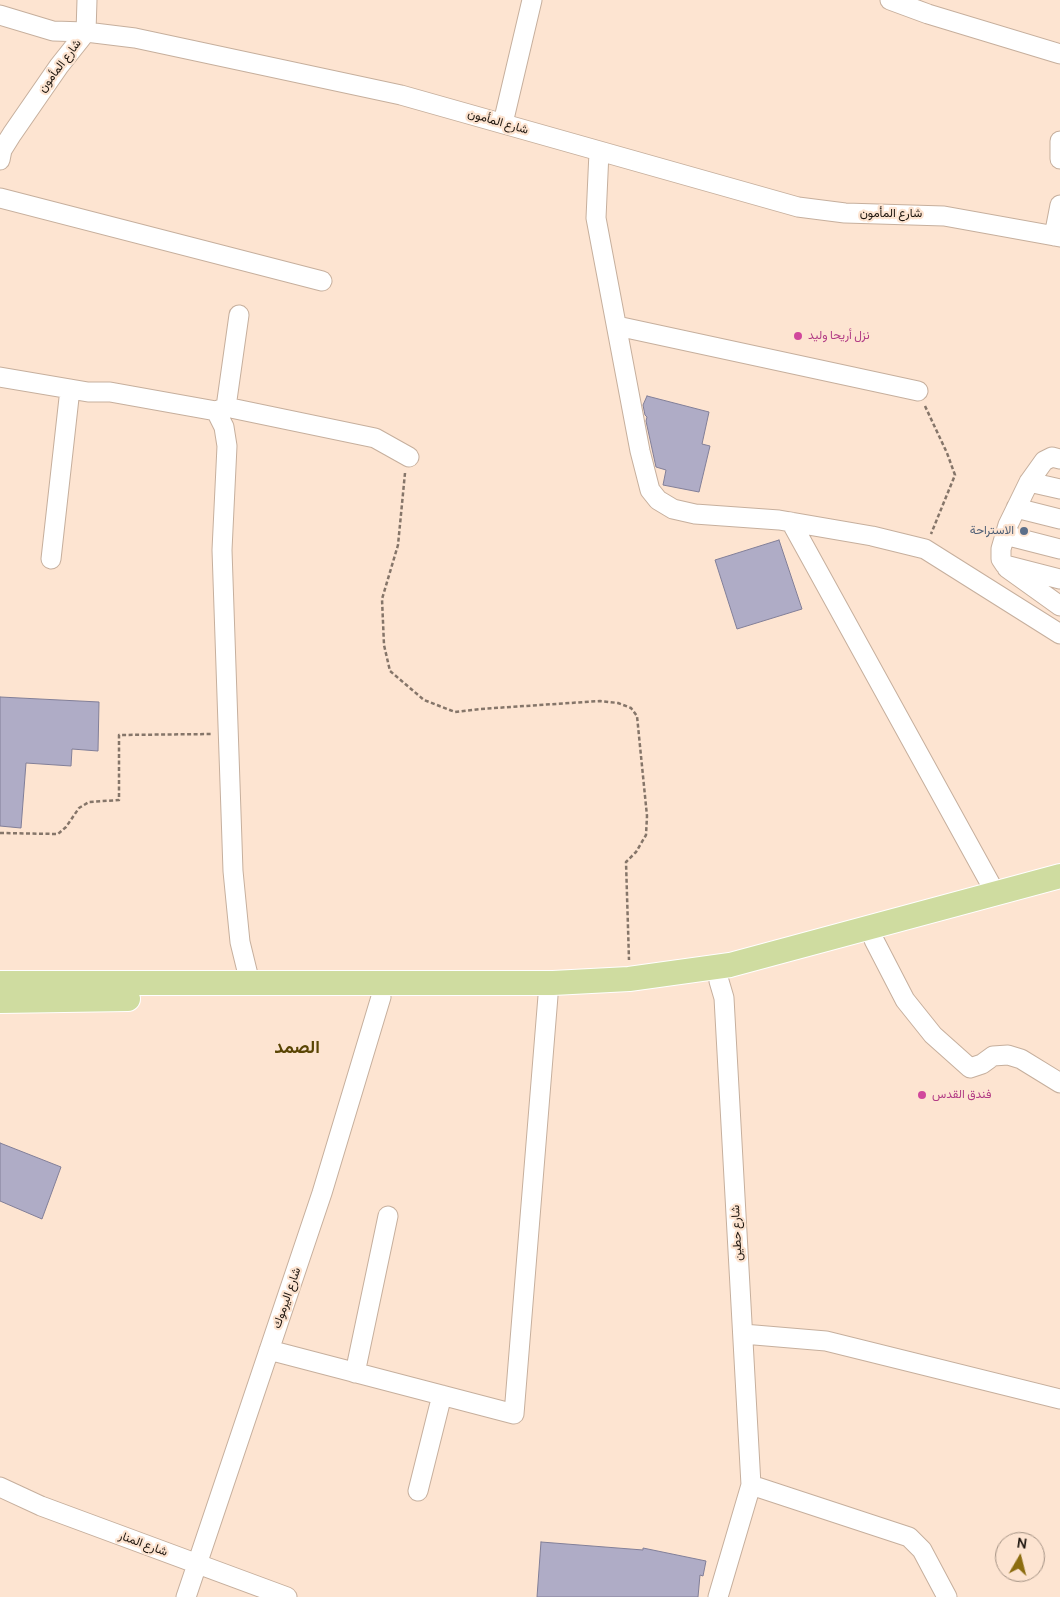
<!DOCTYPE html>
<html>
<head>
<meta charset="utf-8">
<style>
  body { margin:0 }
  #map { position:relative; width:1060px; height:1597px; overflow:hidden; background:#fde4d1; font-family:Manrope,sans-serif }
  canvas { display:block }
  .north { position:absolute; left:995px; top:1532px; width:50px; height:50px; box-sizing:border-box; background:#fde4d1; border:1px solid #a39183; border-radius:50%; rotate:8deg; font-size:14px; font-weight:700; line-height:20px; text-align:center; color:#1c140d }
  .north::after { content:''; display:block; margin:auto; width:18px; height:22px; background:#8c6d10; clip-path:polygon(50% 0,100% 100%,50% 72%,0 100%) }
</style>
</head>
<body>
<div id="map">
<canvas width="1060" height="1597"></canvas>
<div class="north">N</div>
</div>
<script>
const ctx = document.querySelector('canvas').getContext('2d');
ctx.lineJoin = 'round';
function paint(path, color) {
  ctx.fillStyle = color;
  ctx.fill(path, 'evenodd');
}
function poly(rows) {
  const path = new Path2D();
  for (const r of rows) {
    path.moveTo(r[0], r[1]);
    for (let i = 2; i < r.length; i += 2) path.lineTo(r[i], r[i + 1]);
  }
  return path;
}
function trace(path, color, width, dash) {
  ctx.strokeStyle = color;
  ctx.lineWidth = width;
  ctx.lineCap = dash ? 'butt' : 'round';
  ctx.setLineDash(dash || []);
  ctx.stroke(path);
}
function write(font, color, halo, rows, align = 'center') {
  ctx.font = font + ' Manrope,Vazirmatn,sans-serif';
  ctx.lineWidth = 4.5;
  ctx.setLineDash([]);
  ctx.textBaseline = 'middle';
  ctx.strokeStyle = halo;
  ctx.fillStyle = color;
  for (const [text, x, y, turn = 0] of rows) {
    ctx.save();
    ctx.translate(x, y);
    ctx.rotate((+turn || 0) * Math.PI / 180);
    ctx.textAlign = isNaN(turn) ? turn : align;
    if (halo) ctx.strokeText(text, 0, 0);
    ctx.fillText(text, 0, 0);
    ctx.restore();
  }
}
const building = poly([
  [647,396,709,412,702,444,710,446,699,492,663,485,666,470,656,467,646,421,647,417,645,415,643,405,647,396],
  [779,540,802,609,737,629,715,560,779,540],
  [0,697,99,702,98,751,72,749,71,766,26,763,21,828,0,826,0,697],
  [0,1143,61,1167,42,1219,0,1201,0,1143],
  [541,1542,643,1550,643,1548,706,1561,703,1576,700,1575,698,1597,537,1597,541,1542]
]);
const path = poly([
  [925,406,947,453,955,475,931,534],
  [405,473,398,545,382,599,384,645,390,671,424,700,455,712,480,709,600,701,618,703,631,708,637,716,647,816,646,835,636,852,626,862,629,960],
  [0,833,58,834,66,827,79,808,89,802,119,800,119,735,212,734]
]);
const minor = poly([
  [890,0,928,14,1060,54],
  [0,15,53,31,86,32,87,0],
  [503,123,532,0],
  [1060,141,1060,159],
  [599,152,596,218,640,451,650,490,658,500,673,509,695,514,779,520,872,536,925,549,1060,634],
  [0,160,2,150,12,134,59,66,86,32,135,38,401,95,798,207,845,213,944,216,1060,237],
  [0,198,322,281],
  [1054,236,1060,205],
  [617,326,918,391],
  [0,377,88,392,110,392,216,411,226,407,239,315],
  [226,407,375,438,409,457],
  [216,411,224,427,227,446,222,550,233,871,240,942,250,983],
  [1060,459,1052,457,1044,461,1029,482,1008,525,1001,549,1001,559,1005,565,1060,579],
  [1029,482,1060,489],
  [1016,508,1060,519],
  [791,522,996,894],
  [1005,535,1060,549],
  [51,559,70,389],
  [1007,568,1060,606],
  [874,940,905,1000,933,1035,970,1068,982,1064,993,1056,1008,1055,1021,1059,1060,1083],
  [743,1334,826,1341,1060,1399],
  [269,1350,514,1414,548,996],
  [355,1373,388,1216],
  [751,1485,909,1537,922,1550,947,1597],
  [0,1487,41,1506,287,1597],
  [418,1491,442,1395],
  [186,1597,322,1193,381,997],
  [718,1597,751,1485,724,998,719,981]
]);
const major = poly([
  [0,983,553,983,629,979,730,965,1060,876],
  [0,1001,128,999]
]);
const markers = [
  [798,336,5,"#d1479c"],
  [1024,531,5,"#5c6f8a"],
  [922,1095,5,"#d1479c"]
];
const streetNames = [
  ["شارع المأمون",60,66,-53],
  ["شارع المأمون",498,122,16],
  ["شارع المأمون",891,214],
  ["شارع حطين",737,1233,-93],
  ["شارع اليرموك",287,1298,-71],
  ["شارع المنار",143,1544,20]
];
const hotelNames = [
  ["نزل أريحا وليد",808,336],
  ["فندق القدس",932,1095]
];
const serviceNames = [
  ["الاستراحة",1014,531]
];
const districtNames = [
  ["الصمد",297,1048]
];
paint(building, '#afacc6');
trace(building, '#827f98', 1);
trace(minor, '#c6af9d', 21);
trace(major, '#fff', 26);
trace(path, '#857569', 2.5, [4, 2.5]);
trace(minor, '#fff', 19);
trace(major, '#cfdca0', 24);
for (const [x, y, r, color] of markers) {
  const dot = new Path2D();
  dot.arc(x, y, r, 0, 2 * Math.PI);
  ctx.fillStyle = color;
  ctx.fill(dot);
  trace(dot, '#fde4d1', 2);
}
write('12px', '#1c140d', '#fde4d1', streetNames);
write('12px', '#b23c85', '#fde4d1', hotelNames, 'left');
write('12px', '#4e5e75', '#fde4d1', serviceNames, 'right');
write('bold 18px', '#5a4504', '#fde4d1', districtNames);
</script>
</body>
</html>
